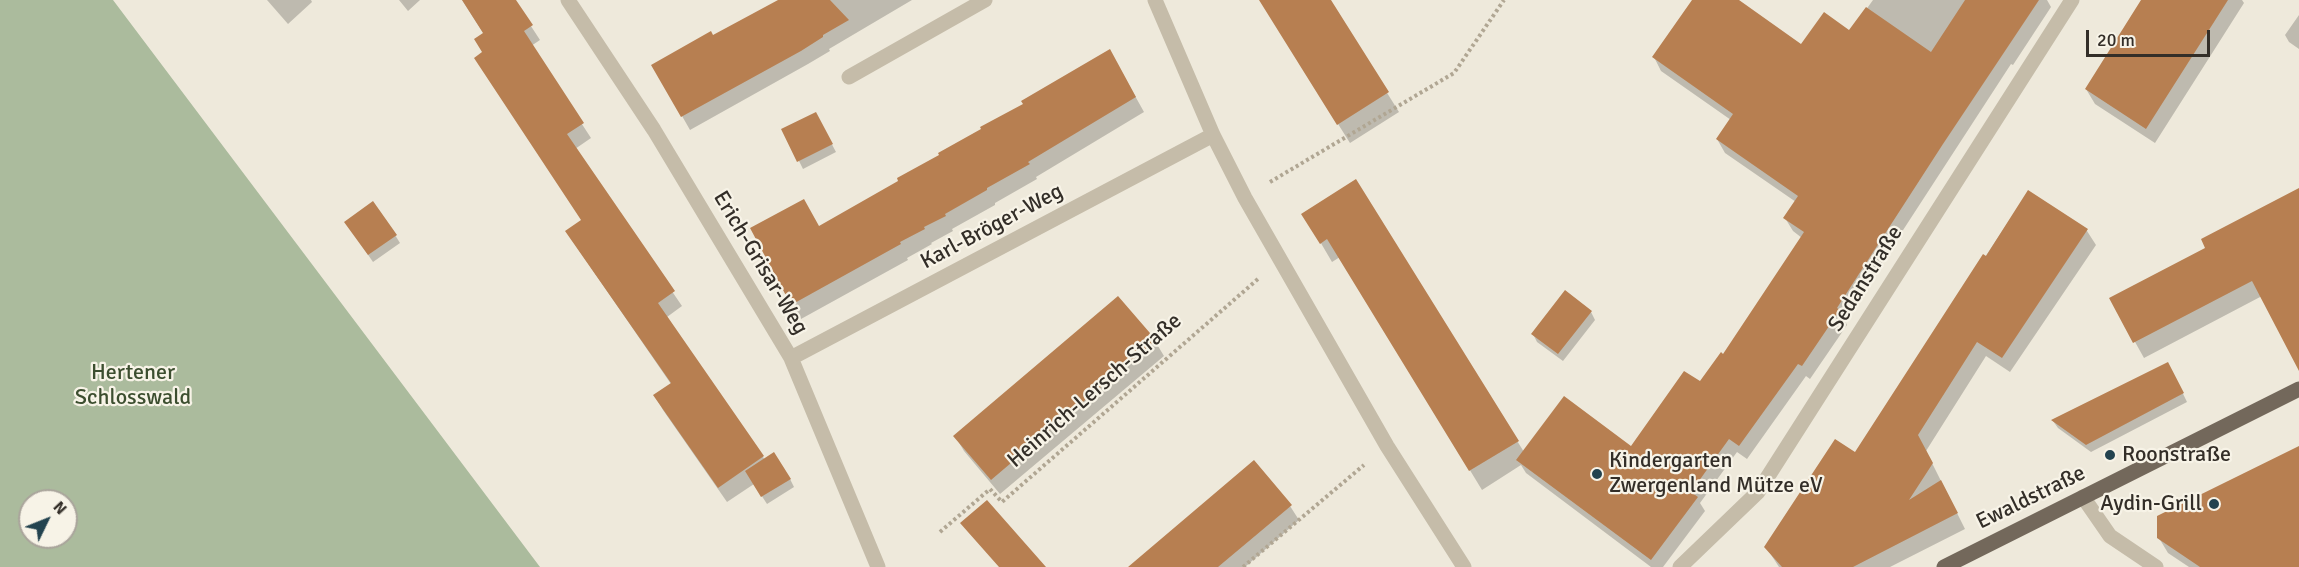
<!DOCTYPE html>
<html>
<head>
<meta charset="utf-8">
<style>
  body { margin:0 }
  #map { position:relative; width:2299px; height:567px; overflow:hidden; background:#eee9db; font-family:Signika,sans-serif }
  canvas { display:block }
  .north { position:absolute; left:18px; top:489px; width:60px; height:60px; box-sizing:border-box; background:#f7f3e7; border:2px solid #a9a49b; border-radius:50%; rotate:47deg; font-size:16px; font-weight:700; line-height:24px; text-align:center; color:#332e28 }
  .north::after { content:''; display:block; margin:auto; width:21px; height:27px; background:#23434f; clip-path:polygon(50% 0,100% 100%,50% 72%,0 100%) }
  .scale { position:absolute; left:2086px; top:30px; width:124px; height:27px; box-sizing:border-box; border:3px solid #332e28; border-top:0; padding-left:8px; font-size:18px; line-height:21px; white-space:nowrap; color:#332e28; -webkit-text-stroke:4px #f7f3e7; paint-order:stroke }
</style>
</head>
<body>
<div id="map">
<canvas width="2299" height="567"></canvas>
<div class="north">N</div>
<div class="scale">20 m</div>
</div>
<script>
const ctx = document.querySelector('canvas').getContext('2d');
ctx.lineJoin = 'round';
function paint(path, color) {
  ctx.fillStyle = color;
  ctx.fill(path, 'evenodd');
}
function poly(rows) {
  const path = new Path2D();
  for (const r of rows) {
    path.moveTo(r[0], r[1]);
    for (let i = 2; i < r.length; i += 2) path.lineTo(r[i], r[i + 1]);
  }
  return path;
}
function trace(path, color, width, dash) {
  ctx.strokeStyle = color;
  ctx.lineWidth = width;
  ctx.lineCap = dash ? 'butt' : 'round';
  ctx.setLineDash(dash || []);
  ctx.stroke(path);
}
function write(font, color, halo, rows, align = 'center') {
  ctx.font = font + ' Signika,sans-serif';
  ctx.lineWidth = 4.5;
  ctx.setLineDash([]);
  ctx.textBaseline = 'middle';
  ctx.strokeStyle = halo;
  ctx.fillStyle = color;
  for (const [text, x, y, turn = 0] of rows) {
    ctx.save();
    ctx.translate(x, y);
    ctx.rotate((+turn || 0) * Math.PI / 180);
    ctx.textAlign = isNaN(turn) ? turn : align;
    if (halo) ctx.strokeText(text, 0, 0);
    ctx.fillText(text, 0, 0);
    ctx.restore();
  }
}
const green = poly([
  [0,0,113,0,540,567,0,567],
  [30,501,66,501,66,537,30,537]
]);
const shadow = poly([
  [267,0,311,0,312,2,288,24],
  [399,0,420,0,408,11],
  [462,0,514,0,540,40,531,46,591,138,575,149,682,306,667,317,765,460,790,479,794,487,767,504,754,484,727,502,663,410,655,396,671,384,576,246,583,221,483,53,484,34],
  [781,0,912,0,829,49,830,51,808,64,690,130,653,65,713,37],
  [1260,0,1329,0,1399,112,1350,143],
  [1694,0,1736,0,1801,46,1850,32,1873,0,2047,0,2051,7,2013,65,2011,64,1894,244,1845,321,1847,325,1810,379,1806,376,1747,459,1737,452,1700,503,1705,511,1663,567,1651,567,1526,473,1521,465,1482,490,1340,257,1332,262,1315,233,1355,181,1524,452,1631,448,1700,383,1723,356,1802,238,1793,231,1785,218,1796,202,1725,153,1717,139,1731,120,1661,71,1654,57],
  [2143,0,2242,0,2244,3,2155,143,2095,104,2086,89],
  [2299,15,2299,49,2289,42,2285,35],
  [1110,51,1144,112,1036,177,1037,179,995,203,995,205,952,229,953,231,931,243,932,244,907,258,908,260,801,319,792,304,819,228,900,182],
  [820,122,836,152,803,169,799,161],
  [2299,190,2299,349,2262,296,2144,358,2111,299,2207,248],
  [2028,192,2087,231,2096,245,2010,372,1986,356,1926,451,1965,529,1890,567,1779,567,1766,547,1855,454],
  [351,230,395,235,400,243,373,262],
  [1118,298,1155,341,1164,356,1000,494,964,451,955,436],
  [1591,312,1595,320,1563,361,1537,342,1533,334],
  [2172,371,2187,402,2091,452,2058,428,2053,421],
  [2299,457,2299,567,2189,567,2168,553,2159,538],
  [1290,506,1299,520,1245,567,1130,567]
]);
const building = poly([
  [462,0,516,0,533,25,524,31,584,123,567,134,675,291,658,303,764,456,718,488,653,395,671,383,565,231,581,220,474,58,482,52,474,39,483,33],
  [778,0,830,0,849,20,823,35,823,37,801,51,681,117,651,65,711,31,713,35],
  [1259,0,1331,0,1389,92,1337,125],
  [1692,0,1739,0,1801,44,1824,12,1849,30,1866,7,1931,52,1965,0,2039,0,1943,144,1837,308,1840,310,1802,366,1798,364,1739,446,1729,439,1691,492,1698,497,1651,560,1516,460,1564,396,1631,446,1684,371,1700,381,1721,352,1723,354,1804,232,1783,218,1798,196,1716,139,1733,114,1652,57],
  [2141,0,2228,0,2146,129,2085,89],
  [1110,49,1136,97,1028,162,1030,164,987,188,987,190,945,214,946,216,924,227,925,229,900,242,901,244,791,305,750,228,804,199,819,226,898,181,897,178,939,155,938,153,981,129,980,127,1023,104,1021,101],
  [816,112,833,144,797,162,781,129],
  [1356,179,1519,441,1469,471,1327,239,1320,244,1301,214],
  [2299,188,2299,371,2252,281,2133,343,2109,298,2205,248,2201,239],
  [2028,190,2088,229,2002,358,1977,342,1918,435,1933,463,1909,500,1941,480,1958,513,1853,567,1782,567,1764,547,1835,439,1855,452,1983,254,1986,256],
  [373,201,397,235,368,255,344,222],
  [1565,290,1592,311,1558,354,1531,334],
  [1118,296,1156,340,991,480,953,436],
  [2168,362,2184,393,2086,445,2051,420],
  [2299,446,2299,567,2200,567,2157,538,2157,516],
  [774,452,791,479,761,497,745,471],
  [1254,460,1292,505,1218,567,1128,567],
  [987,500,1046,567,999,567,960,523]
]);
const path = poly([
  [1270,182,1454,73,1504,0],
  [940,532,990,489,1002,502,1258,279],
  [1243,567,1364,465]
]);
const minor = poly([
  [568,0,654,130,791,358,878,567],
  [1155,0,1213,135,1245,198,1387,446,1464,567],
  [849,77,985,0],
  [791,358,1213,135],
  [2083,497,2110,536,2156,567],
  [1680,567,1758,492,2072,0]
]);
const major = poly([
  [1944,567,2299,389]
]);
const markers = [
  [2110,455,6,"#23434f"],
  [1597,474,6,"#23434f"],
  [2214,504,6,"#23434f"]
];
const streetNames = [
  ["Karl-Bröger-Weg",992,227,-28],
  ["Erich-Grisar-Weg",760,263,59],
  ["Sedanstraße",1866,279,-58],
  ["Heinrich-Lersch-Straße",1095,391,-41],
  ["Ewaldstraße",2031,498,-26]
];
const parkNames = [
  ["Hertener",133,373],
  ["Schlosswald",133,398]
];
const poiNames = [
  ["Roonstraße",2122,455],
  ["Kindergarten",1609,461],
  ["Zwergenland Mütze eV",1609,486],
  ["Aydin-Grill",2202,504,"right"]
];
paint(green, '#abbb9d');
paint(shadow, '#0003');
paint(building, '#b77f51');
trace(path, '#b0a693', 4, [3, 3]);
trace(minor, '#c5bca9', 15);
trace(major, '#73685b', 15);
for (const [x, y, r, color] of markers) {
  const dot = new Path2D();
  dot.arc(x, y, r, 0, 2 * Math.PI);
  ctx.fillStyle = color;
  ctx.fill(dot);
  trace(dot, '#f7f3e7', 2);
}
write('22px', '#332e28', '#f7f3e7', streetNames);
write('22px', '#3c4e2f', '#f7f3e7', parkNames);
write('22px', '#332e28', '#f7f3e7', poiNames, 'left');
</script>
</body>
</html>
